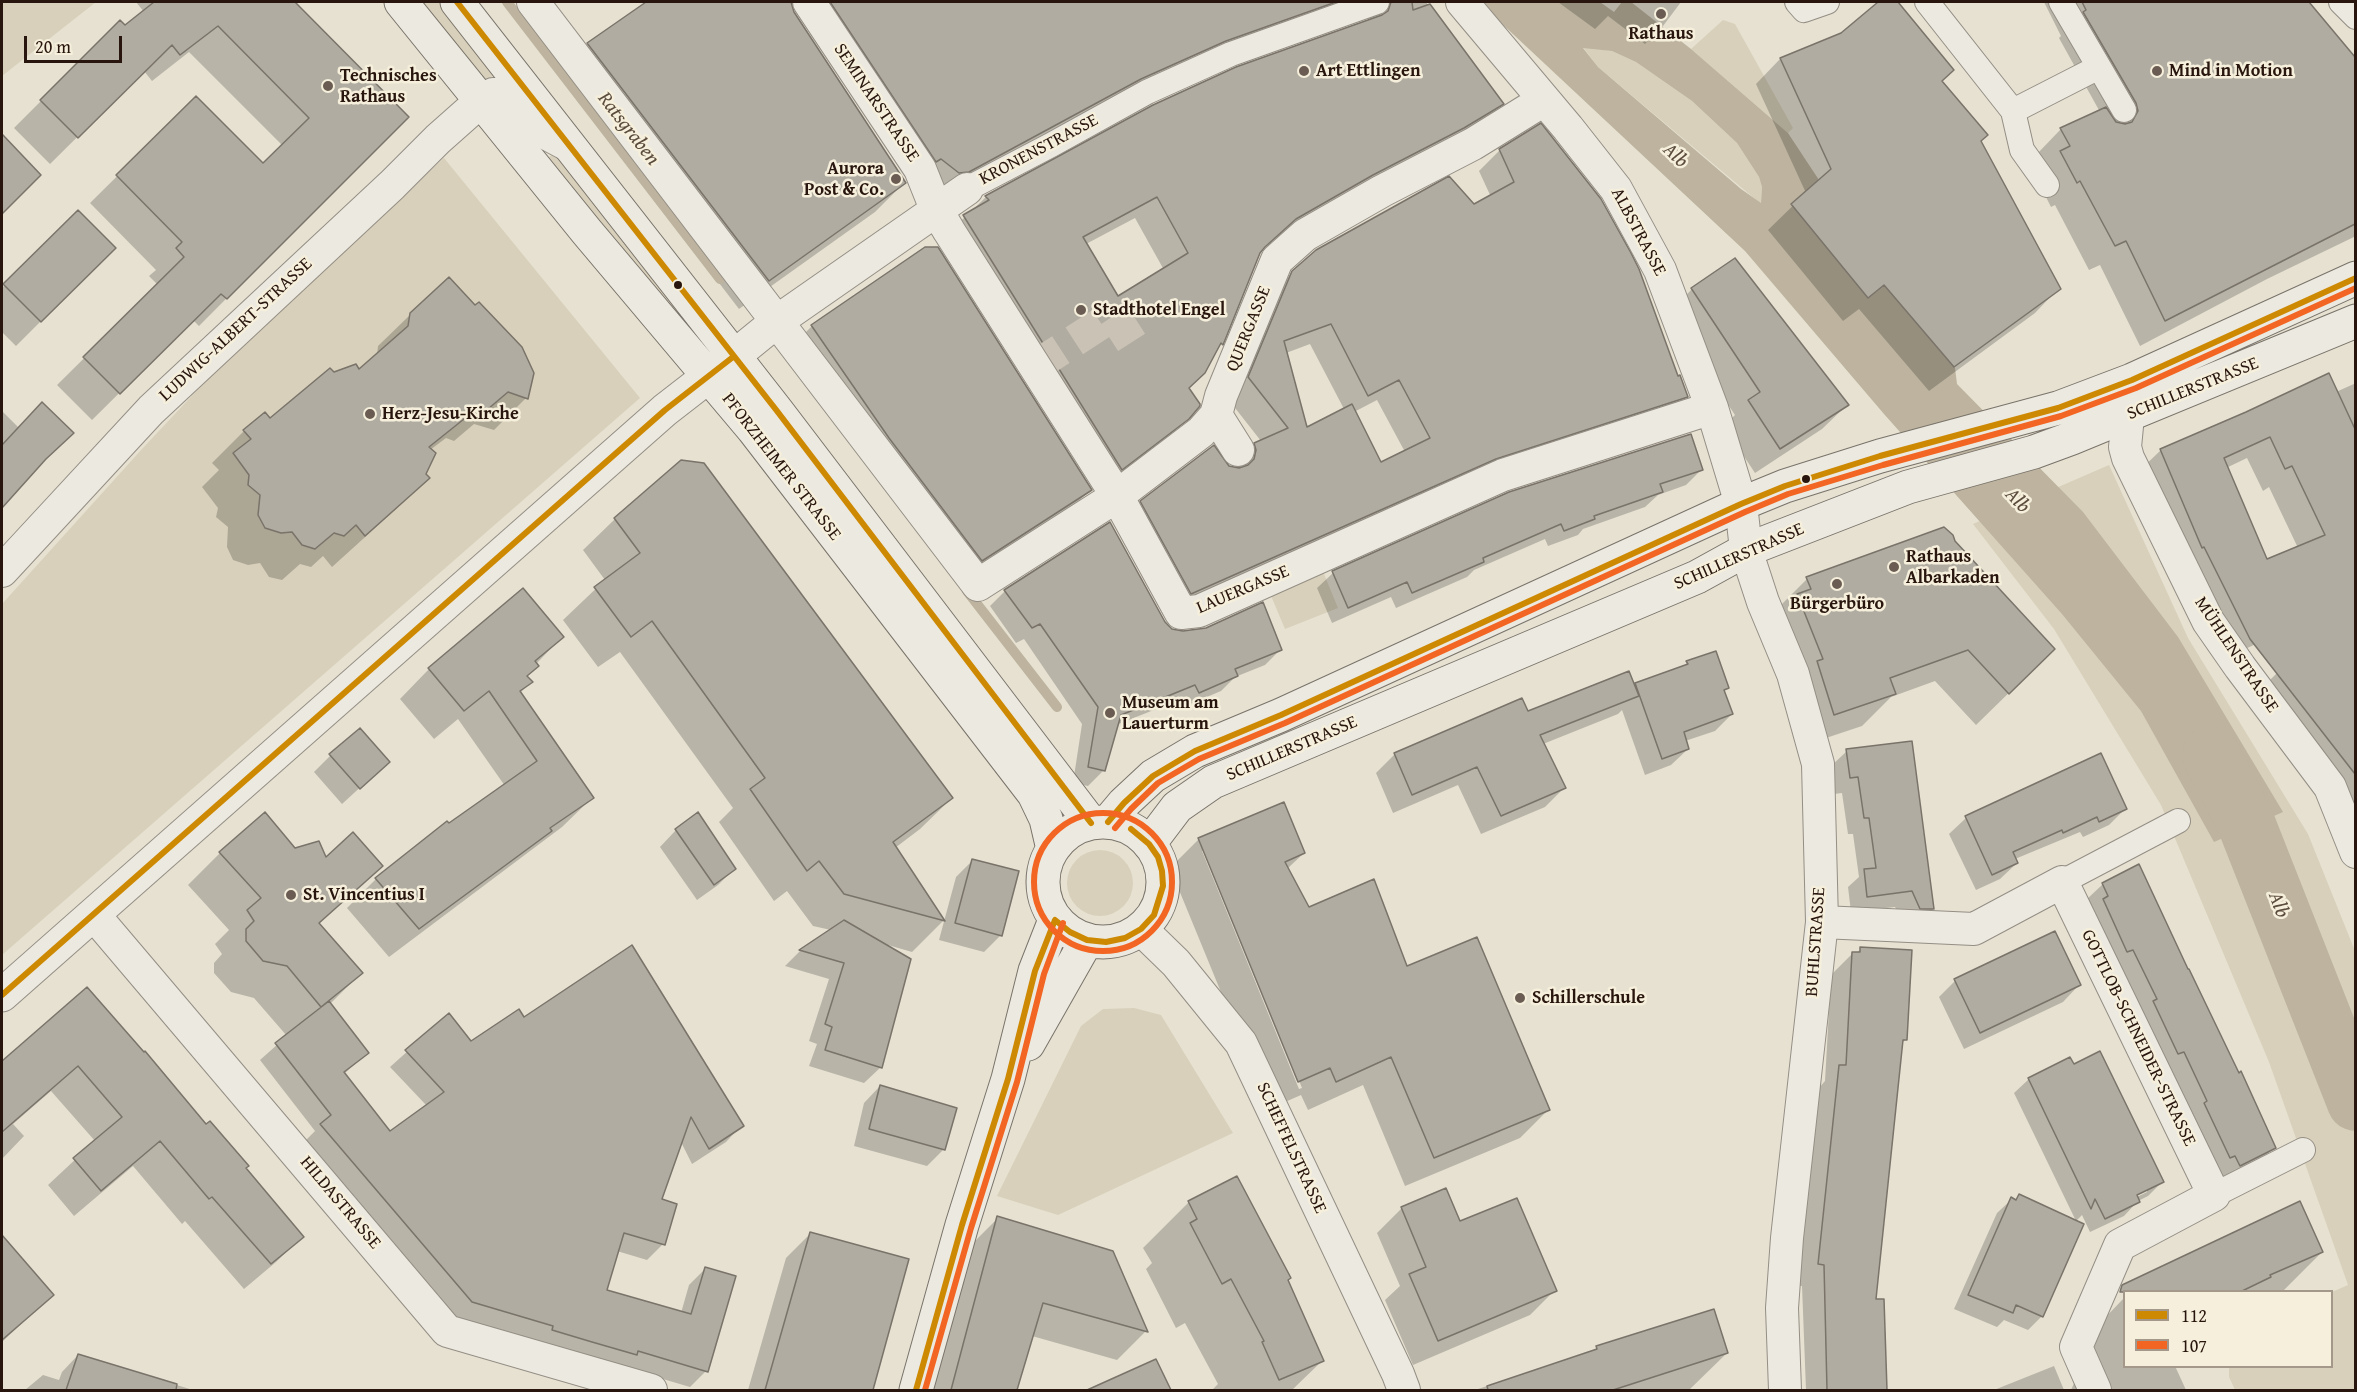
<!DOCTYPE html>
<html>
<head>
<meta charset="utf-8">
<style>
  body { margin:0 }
  #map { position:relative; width:2357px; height:1392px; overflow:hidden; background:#e6e1d1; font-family:"Gentium Book Plus",serif }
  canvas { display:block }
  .frame { position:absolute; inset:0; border:3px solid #28150d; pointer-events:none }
  .legend { position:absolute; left:2123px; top:1290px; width:210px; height:78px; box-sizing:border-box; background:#f5efdb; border:2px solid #a39889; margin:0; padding:8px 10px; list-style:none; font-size:18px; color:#28150d }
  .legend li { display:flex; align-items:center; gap:12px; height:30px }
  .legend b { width:30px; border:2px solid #a39889 }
  .scale { position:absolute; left:24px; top:36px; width:98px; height:27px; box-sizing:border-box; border:3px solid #28150d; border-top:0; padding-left:8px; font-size:18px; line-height:21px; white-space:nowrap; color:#28150d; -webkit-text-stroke:4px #f5efdb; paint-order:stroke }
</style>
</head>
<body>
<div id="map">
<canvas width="2357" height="1392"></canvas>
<div class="frame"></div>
<ul class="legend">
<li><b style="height:8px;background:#ce8903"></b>112</li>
<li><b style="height:8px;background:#f26522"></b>107</li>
</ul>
<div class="scale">20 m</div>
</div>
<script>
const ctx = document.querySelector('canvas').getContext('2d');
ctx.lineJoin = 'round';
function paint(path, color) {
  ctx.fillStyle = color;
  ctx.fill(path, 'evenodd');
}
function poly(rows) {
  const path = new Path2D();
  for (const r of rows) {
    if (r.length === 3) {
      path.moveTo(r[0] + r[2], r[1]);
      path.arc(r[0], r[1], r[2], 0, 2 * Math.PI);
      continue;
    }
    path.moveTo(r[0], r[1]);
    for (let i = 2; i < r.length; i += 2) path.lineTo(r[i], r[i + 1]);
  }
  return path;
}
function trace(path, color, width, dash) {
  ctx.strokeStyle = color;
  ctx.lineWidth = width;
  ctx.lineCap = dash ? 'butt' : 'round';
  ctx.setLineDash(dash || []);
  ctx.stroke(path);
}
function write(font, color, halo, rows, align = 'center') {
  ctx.font = font + ' "Gentium Book Plus",serif';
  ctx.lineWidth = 5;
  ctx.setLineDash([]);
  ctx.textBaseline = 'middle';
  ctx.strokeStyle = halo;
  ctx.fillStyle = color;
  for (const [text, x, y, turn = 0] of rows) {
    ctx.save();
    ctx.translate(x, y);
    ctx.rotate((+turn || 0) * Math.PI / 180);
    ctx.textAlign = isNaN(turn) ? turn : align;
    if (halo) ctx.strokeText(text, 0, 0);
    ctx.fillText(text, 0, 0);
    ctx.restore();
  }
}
const green = poly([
  [2,2,96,2,2,76],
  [423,2,443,2,498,72,486,82],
  [1723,20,1735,24,1793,128,1788,133,1691,49],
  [1583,47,1612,51,1636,62,1692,101,1737,143,1759,177,1762,187,1761,204,1598,67],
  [559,149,683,307,671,315,548,158],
  [444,158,640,398,2,955,2,604,142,449,249,335],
  [2109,465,2188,638,2308,834,2355,951,2355,1390,2235,1390,2229,1377,2229,1367,2332,1366,2332,1292,2348,1285,2269,1062,2161,805,2054,629,1973,524],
  [1322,569,1338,608,1285,629,1269,591],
  [1100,883,33],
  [1134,1008,1161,1015,1233,1133,1058,1215,997,1196,1081,1026,1103,1009]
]);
const water = poly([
  [1484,2,1600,2,1614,12,1622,2,1631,2,1691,49,1788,133,1819,180,1791,204,1868,297,1884,285,1955,368,1957,384,2083,512,2178,637,2283,812,2214,842,2141,711,2062,614,1884,414,1745,251,1499,21],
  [1583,48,1612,51,1636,62,1692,101,1737,143,1759,177,1762,187,1761,203,1741,189,1598,67]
]);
const shadow = poly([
  [136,2,279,2,289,14,407,117,199,326,193,320,92,420,57,385,158,285,149,276,156,270,90,203,196,98,263,165,283,146,189,52,152,81,144,71,50,164,14,128,120,22,125,27,144,12],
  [648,2,774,2,904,183,875,212,739,309,559,74,588,44],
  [815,2,1426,2,1502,104,1480,126,1272,241,1259,253,1221,344,1188,389,1188,418,1165,441,1099,491,942,239,986,197,1154,106,1369,22,1369,19,1358,10,936,195],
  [1135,218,1164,270,1118,298,1086,244],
  [1558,2,1681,2,1663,26,1645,44,1608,16,1595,29],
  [1879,2,1896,2,1952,70,1940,82,1980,141,2059,288,2035,313,1929,391,1859,309,1843,321,1768,230,1806,193,1756,84,1780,59,1841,35],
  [2044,2,2303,2,2304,4,2307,2,2356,59,2356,236,2267,279,2140,346,2100,265,2089,270,2055,205,2051,207,2036,177,2036,155,2061,129,2100,112,2059,38,2061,36],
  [3,138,39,175,2,212,2,139],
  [1500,150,1677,378,1687,396,1666,417,1172,614,1120,523,1141,502,1228,467,1235,468,1234,465,1255,444,1261,441,1228,399,1271,294,1293,272,1474,206,1491,197,1479,171],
  [1310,344,1344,409,1306,429,1286,353],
  [1377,400,1405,452,1380,464,1354,412],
  [78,212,114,248,16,346,2,332,2,288],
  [925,249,1090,490,1071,509,963,579,793,345,812,326],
  [1692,289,1847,405,1822,429,1755,473,1724,426,1735,415,1668,314],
  [411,314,526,398,494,430,474,424,454,441,446,438,430,450,424,474,428,478,395,510,332,567,323,556,311,567,300,564,282,580,269,577,260,563,248,565,233,560,227,547,228,527,216,517,218,508,202,487,219,470,212,463,244,431,270,420,333,373,359,371,377,355,378,346],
  [2356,383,2356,597,2226,658,2138,472,2161,450,2336,392],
  [2247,458,2263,491,2269,487,2298,548,2266,561,2226,468],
  [2,411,19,428,40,463,2,506],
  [1701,470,1686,485,1658,495,1645,507,1583,529,1578,535,1548,546,1545,539,1474,570,1467,577,1396,608,1391,597,1332,623,1317,588,1333,573],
  [615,519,952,798,920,829,895,848,943,921,912,952,888,945,881,1067,864,1083,809,1066,817,1044,809,1041,829,979,785,966,800,951,831,930,813,926,787,891,774,901,719,822,733,808,620,652,598,667,563,620,605,580,583,550],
  [1944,529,2021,681,1976,725,1935,681,1891,697,1862,726,1802,746,1775,611,1807,579],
  [523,590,562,637,536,664,526,676,531,682,520,693,592,798,562,827,389,957,347,908,376,879,505,786,458,719,434,739,400,699,429,669],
  [1005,591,1164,623,1171,630,1183,632,1206,629,1281,649,1265,665,1235,677,1221,691,1183,707,1179,700,1116,725,1104,770,1088,786,1073,783,1082,724,1024,639,1016,643,990,606],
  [2356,640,2356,844,2254,696,2276,674],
  [1687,663,1727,688,1723,691,1732,714,1715,731,1685,741,1688,749,1671,765,1645,775,1622,710,1618,714,1543,744,1564,788,1545,807,1481,834,1458,785,1393,813,1376,773,1395,754,1528,713,1634,686,1682,668],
  [1847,751,1933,909,1916,925,1904,924,1895,907,1851,912,1848,887,1859,877,1853,834,1848,834,1842,793,1834,794,1830,767],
  [331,755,388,762,342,804,314,772],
  [2125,809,2109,825,2083,837,2080,832,2015,859,2017,863,2000,879,1976,890,1949,834,1966,818],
  [265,814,295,850,326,859,381,866,318,925,361,973,330,1004,367,1053,344,1074,390,1133,427,1106,390,1067,448,1015,471,1043,524,1019,742,1125,726,1142,692,1164,681,1142,660,1200,663,1244,647,1260,617,1251,605,1291,681,1313,689,1285,705,1269,706,1371,690,1387,456,1318,305,1141,315,1131,260,1060,287,1036,254,998,231,992,214,973,214,963,222,954,215,944,229,930,188,885,220,853],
  [676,830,734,869,718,885,697,900,660,847],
  [1199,839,1304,853,1287,869,1309,908,1407,968,1548,1110,1520,1138,1405,1186,1363,1085,1308,1110,1301,1095,1269,1109,1170,868],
  [1202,851,1205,851,1302,1088,1299,1089],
  [973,860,1001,935,984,952,939,940,956,877],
  [2103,884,2274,1147,2258,1164,2223,1181,2086,900],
  [1861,949,1906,1039,1901,1044,1875,1301,1883,1301,1885,1390,1806,1390,1802,1286,1797,1286,1818,1089,1825,1081,1831,975,1853,953,1856,953],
  [1955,981,2079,985,2063,1002,1964,1049,1939,997],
  [87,989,302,1237,276,1262,244,1289,185,1221,182,1224,133,1166,74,1216,48,1185,95,1141,51,1091,13,1124,24,1136,2,1159,2,1063],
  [2070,1059,2162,1182,2148,1196,2138,1201,2124,1216,2090,1232,2082,1215,2076,1221,2014,1093,2029,1079],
  [2147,1189,2147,1192,2131,1200,2130,1197],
  [880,1086,955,1109,943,1150,927,1166,854,1146,864,1103],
  [1236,1178,1286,1280,1322,1361,1292,1390,1212,1390,1218,1384,1185,1323,1176,1328,1146,1269,1152,1263,1143,1248,1189,1202],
  [2020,1195,2042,1316,2028,1330,2004,1320,1997,1327,1954,1309,1997,1213,2012,1199,2015,1200],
  [1402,1208,1459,1223,1555,1290,1530,1315,1413,1365,1385,1300,1400,1286,1377,1233],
  [998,1218,1112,1252,1146,1331,1117,1360,1032,1336,1016,1390,930,1390,969,1247],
  [811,1233,907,1260,871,1390,748,1390,786,1258],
  [2,1237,52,1295,2,1342],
  [2322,1252,2282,1292,2131,1292],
  [2124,1298,2124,1366,2175,1366,2186,1390,2071,1390,2102,1321],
  [1713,1311,1727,1353,1689,1390,1475,1390],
  [78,1355,193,1390,25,1390,43,1375,59,1380,62,1372],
  [1155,1361,1169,1390,1100,1390,1107,1383],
  [2054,1366,2064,1390,1994,1390]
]);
const stream = poly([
  [507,2,720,279],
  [967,591,1057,707]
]);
const river = poly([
  [2211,755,2246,823,2356,1102]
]);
const building = poly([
  [154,2,295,2,409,117,227,299,221,294,120,394,83,357,184,257,176,248,182,242,116,175,196,96,263,163,309,118,218,26,180,55,172,45,78,138,40,100,120,20,125,25,154,2],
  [646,2,791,2,794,12,906,183,769,281,587,43,646,2],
  [830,2,1336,2,1226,41,1141,79,969,172,959,173,941,159,936,162,830,2],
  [1391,2,1412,2,1413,10,1430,4,1504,104,1464,128,1373,175,1296,219,1265,247,1260,253,1223,345,1221,343,1205,373,1189,388,1200,404,1200,406,1189,419,1122,470,963,215,989,200,985,196,1153,105,1236,67,1382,15,1388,11,1391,2],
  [1157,197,1188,253,1118,296,1083,237,1157,197],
  [1878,2,1898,2,1954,70,1942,81,1988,135,1981,141,2061,289,1954,367,1884,285,1868,298,1791,204,1831,169,1780,58,1841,33,1878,2],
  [2082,2,2309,2,2355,57,2355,224,2165,321,2126,241,2115,246,2080,181,2077,183,2060,151,2070,146,2060,128,2106,107,2116,122,2125,124,2132,122,2138,111,2136,103,2083,12,2086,10,2082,2],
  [1541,123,1601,199,1631,253,1639,269,1678,376,1680,375,1688,397,1496,459,1191,594,1140,501,1214,445,1229,466,1239,468,1248,465,1254,459,1256,450,1254,443,1288,428,1248,377,1292,271,1316,250,1449,176,1474,204,1514,182,1499,149,1541,123],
  [1331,324,1368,396,1399,380,1430,438,1381,462,1352,404,1307,427,1284,341,1331,324],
  [2,134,41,175,2,214,2,134],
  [78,210,116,248,41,322,3,284,78,210],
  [925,247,938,247,1092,490,982,561,889,438,811,325,925,247],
  [1735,258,1849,405,1780,449,1748,400,1760,392,1691,288,1735,258],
  [449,277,475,305,479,302,522,347,534,373,528,399,508,392,488,409,479,407,429,447,436,453,426,474,430,478,365,536,356,525,344,536,334,533,315,549,302,545,292,532,281,533,265,528,258,515,260,495,248,485,249,475,233,453,251,439,243,430,265,412,270,418,330,368,334,372,356,364,359,369,408,326,410,313,449,277],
  [2329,373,2355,429,2355,774,2250,639,2204,547,2202,548,2160,449,2246,412,2329,373],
  [2270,437,2285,469,2292,466,2325,535,2267,559,2224,458,2270,437],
  [42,402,74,433,46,459,2,508,2,445,42,402],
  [1691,434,1703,470,1660,484,1663,492,1594,516,1595,519,1564,531,1561,524,1483,558,1484,562,1412,593,1407,582,1348,608,1332,571,1509,492,1691,434],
  [681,460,704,463,953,798,893,842,945,921,844,894,819,861,807,871,750,789,765,778,652,621,631,637,594,587,640,553,614,518,681,460],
  [1110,522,1165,622,1172,629,1183,631,1206,628,1263,602,1282,650,1235,669,1238,676,1199,693,1195,685,1121,715,1105,771,1088,767,1098,707,1040,624,1032,628,1004,590,1110,522],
  [1944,527,1953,535,1955,541,2055,649,2009,694,1968,650,1890,678,1896,694,1834,715,1817,661,1823,659,1797,594,1811,589,1806,577,1944,527],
  [523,588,564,637,535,661,539,666,527,676,533,682,520,691,594,798,550,828,552,831,419,929,375,878,447,821,449,823,537,761,489,691,464,711,428,668,523,588],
  [1716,651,1729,688,1724,690,1733,714,1684,732,1689,749,1662,759,1635,683,1688,664,1686,661,1716,651],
  [1629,671,1639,696,1540,735,1566,788,1501,816,1477,767,1412,795,1394,753,1522,698,1528,711,1629,671],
  [360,728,390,762,360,789,329,754,360,728],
  [1912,741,1926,848,1934,909,1920,909,1912,891,1867,897,1864,869,1876,868,1869,818,1864,818,1858,777,1850,778,1846,749,1912,741],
  [2101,753,2127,809,2099,822,2097,817,2063,833,2062,830,2013,852,2018,863,1992,875,1965,816,2101,753],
  [1284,802,1305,853,1285,862,1309,907,1374,879,1407,966,1477,937,1550,1110,1434,1158,1391,1057,1336,1082,1330,1068,1298,1082,1198,838,1284,802],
  [265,812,295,848,319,841,326,857,353,832,383,866,319,923,363,973,321,1007,287,966,263,961,246,941,246,929,254,921,247,910,261,898,219,852,265,812],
  [698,812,736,869,714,885,675,829,698,812],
  [972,859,1019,871,1002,936,955,923,972,859],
  [2139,864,2188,969,2189,969,2239,1073,2241,1071,2276,1148,2240,1166,2235,1156,2230,1158,2204,1103,2207,1101,2184,1052,2178,1054,2153,1001,2157,999,2133,950,2127,952,2103,899,2108,896,2102,883,2139,864],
  [844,920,911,959,882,1068,825,1050,832,1027,825,1024,844,963,799,950,844,920],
  [2055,931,2081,985,1980,1033,1954,979,2055,931],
  [632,945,744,1126,709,1149,691,1117,662,1199,677,1204,665,1245,624,1233,607,1290,691,1314,705,1267,736,1276,708,1372,638,1351,637,1355,592,1342,552,1330,553,1326,472,1302,320,1124,331,1115,275,1043,329,1001,369,1053,344,1072,390,1131,444,1092,405,1050,449,1013,471,1041,519,1009,524,1017,632,945],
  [1860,947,1912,950,1907,1040,1903,1040,1876,1299,1884,1299,1887,1390,1827,1390,1824,1265,1818,1264,1839,1065,1846,1065,1852,952,1860,952,1860,947],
  [87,987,144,1052,145,1051,206,1124,210,1121,249,1166,246,1168,304,1237,271,1264,212,1197,209,1199,160,1141,101,1191,73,1158,122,1117,78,1066,2,1132,2,1061,87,987],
  [2100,1051,2164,1182,2137,1195,2140,1202,2105,1219,2095,1199,2091,1209,2028,1078,2070,1057,2074,1064,2100,1051],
  [880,1085,957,1108,945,1150,869,1129,880,1085],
  [1237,1176,1291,1278,1288,1280,1324,1361,1279,1380,1262,1342,1264,1341,1231,1279,1222,1284,1190,1223,1197,1219,1188,1201,1237,1176],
  [1446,1188,1460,1221,1517,1198,1557,1291,1438,1341,1409,1274,1426,1267,1401,1207,1446,1188],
  [2019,1194,2084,1224,2043,1317,2016,1305,2013,1313,1968,1295,2011,1197,2016,1200,2019,1194],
  [2300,1201,2323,1252,2270,1275,2271,1277,2240,1292,2120,1292,2122,1285,2300,1201],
  [997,1216,1113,1251,1148,1332,1043,1303,1017,1390,951,1390,997,1216],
  [810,1232,909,1259,873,1390,765,1390,810,1232],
  [2,1235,54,1295,2,1340,2,1235],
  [1714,1309,1728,1353,1613,1390,1488,1390,1487,1386,1597,1349,1596,1346,1714,1309],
  [78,1354,177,1384,176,1390,66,1390,78,1354],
  [1156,1359,1171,1390,1087,1390,1156,1359]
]);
const minorTunnel = poly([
  [1034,367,1114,315,1139,354]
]);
const pedestrian = poly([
  [1797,2,1804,10,1827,2],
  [1927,2,2013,111],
  [2061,2,2099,67],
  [2341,2,2356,17],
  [2047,185,2022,150,2013,111,2099,67,2124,110],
  [967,189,1051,145,1147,92,1231,54,1377,2],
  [2062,882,2178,821],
  [2214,1195,2303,1150]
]);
const minor = poly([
  [533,2,978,585,1117,496,1201,432,1216,415,1221,396,1277,260,1305,235,1382,191,1473,144,1544,100],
  [809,2,920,169,936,209,949,231,1117,496,1181,613,1199,611,1503,475,1712,408],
  [1462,2,1568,128,1616,189,1660,270,1712,408,1741,504,1746,550,1763,602,1793,674,1818,764,1822,922,1787,1238,1782,1308,1785,1390],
  [733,357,776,322,967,189],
  [1216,415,1238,450],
  [2128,416,2125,447,2128,458,2208,621,2240,667,2330,787,2356,852],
  [2,571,151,410,392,185,438,139,482,100,493,94,501,94,512,100,534,127,568,145],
  [94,915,447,1331,651,1390],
  [1822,922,1974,929,2062,882,2214,1195,2120,1245,2076,1347,2095,1390],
  [1141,929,1176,963,1241,1043,1398,1374,1404,1390]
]);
const tertiary = poly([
  [2,995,665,410,732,358]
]);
const secondary = poly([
  [401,2,587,232,753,429,1034,794,1046,819,1053,849],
  [457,2,777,411,1091,823],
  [1108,822,1124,803,1153,776,1195,751,1281,715,1741,504,1785,486,1880,456,2058,408,2132,380,2356,278],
  [1103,882,60],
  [1149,844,1177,807,1213,782,1697,577,1746,550,1908,487,2034,452,2072,438,2356,321],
  [1028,1044,1087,940],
  [916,1390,962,1225,1008,1079,1035,971,1055,920]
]);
const bus1 = poly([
  [457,2,777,411,1091,823],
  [1108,822,1124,803,1153,776,1195,751,1281,715,1741,504,1785,486,1880,456,2058,408,2132,380,2356,278],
  [1055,920,1070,932,1087,940,1106,942,1125,938,1141,929,1154,915,1163,886,1162,871,1158,857,1149,844,1131,829],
  [2,995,665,410,733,357],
  [916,1390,962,1225,1008,1079,1035,971,1055,920]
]);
const bus2 = poly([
  [1103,882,69],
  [1115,828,1131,809,1158,783,1199,759,1285,723,1745,512,1788,494,1883,465,2061,416,2136,388,2356,288],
  [925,1390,971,1228,1017,1082,1044,974,1063,923]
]);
const markers = [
  [1661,14,6,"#6a5c52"],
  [1304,71,6,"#6a5c52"],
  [2157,71,6,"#6a5c52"],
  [328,86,6,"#6a5c52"],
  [896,179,6,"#6a5c52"],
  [678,285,5,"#28150d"],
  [1081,310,6,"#6a5c52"],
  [370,414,6,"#6a5c52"],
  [1806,479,5,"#28150d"],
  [1894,567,6,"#6a5c52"],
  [1837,584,6,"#6a5c52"],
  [1110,713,6,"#6a5c52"],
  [291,895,6,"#6a5c52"],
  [1520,998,6,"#6a5c52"]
];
const poiNames = [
  ["Rathaus",1661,34,"center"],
  ["Art Ettlingen",1316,71],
  ["Mind in Motion",2169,71],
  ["Technisches",340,76],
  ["Rathaus",340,97],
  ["Aurora",884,169,"right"],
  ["Post & Co.",884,190,"right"],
  ["Stadthotel Engel",1093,310],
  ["Herz-Jesu-Kirche",382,414],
  ["Rathaus",1906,557],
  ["Albarkaden",1906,578],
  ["Bürgerbüro",1837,604,"center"],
  ["Museum am",1122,703],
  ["Lauerturm",1122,724],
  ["St. Vincentius I",303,895],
  ["Schillerschule",1532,998]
];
const streetNames = [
  ["SEMINARSTRASSE",876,103,56],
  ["KRONENSTRASSE",1039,150,-28],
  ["ALBSTRASSE",1638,232,62],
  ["QUERGASSE",1249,329,-68],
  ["LUDWIG-ALBERT-STRASSE",236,330,-43],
  ["SCHILLERSTRASSE",2193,389,-22],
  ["PFORZHEIMER STRASSE",781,467,52],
  ["SCHILLERSTRASSE",1739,557,-24],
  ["LAUERGASSE",1243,590,-23],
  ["MÜHLENSTRASSE",2236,655,56],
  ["SCHILLERSTRASSE",1292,749,-23],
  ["BUHLSTRASSE",1816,942,-86],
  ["GOTTLOB-SCHNEIDER-STRASSE",2138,1038,64],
  ["SCHEFFELSTRASSE",1291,1148,65],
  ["HILDASTRASSE",340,1203,50]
];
const waterNames = [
  ["Ratsgraben",628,129,52],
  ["Alb",1675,156,43],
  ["Alb",2017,501,47],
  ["Alb",2278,905,69]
];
paint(green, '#d8d0ba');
paint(water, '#bdb39e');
paint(shadow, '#0003');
trace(stream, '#bdb39e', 10);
trace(river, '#bdb39e', 58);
paint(building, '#b0aca1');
trace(building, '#79736a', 1.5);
trace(minorTunnel, '#cac2b4', 32, [32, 16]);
trace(pedestrian, '#948e85', 26);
trace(minor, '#948e85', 34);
trace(tertiary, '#948e85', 35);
trace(secondary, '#79736a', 35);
trace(pedestrian, '#ece9e0', 24);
trace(minor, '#ece9e0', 32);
trace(tertiary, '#ece9e0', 33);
trace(secondary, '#ece9e0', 33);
trace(bus1, '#ce8903', 6);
trace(bus2, '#f26522', 6);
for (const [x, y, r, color] of markers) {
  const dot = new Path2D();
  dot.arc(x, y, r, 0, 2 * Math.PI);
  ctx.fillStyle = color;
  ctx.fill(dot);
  trace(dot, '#f5efdb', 2);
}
write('bold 18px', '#28150d', '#f5efdb', poiNames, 'left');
write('18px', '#28150d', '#f5efdb', streetNames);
write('italic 20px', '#5c4c3e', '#f5efdb', waterNames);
</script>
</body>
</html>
